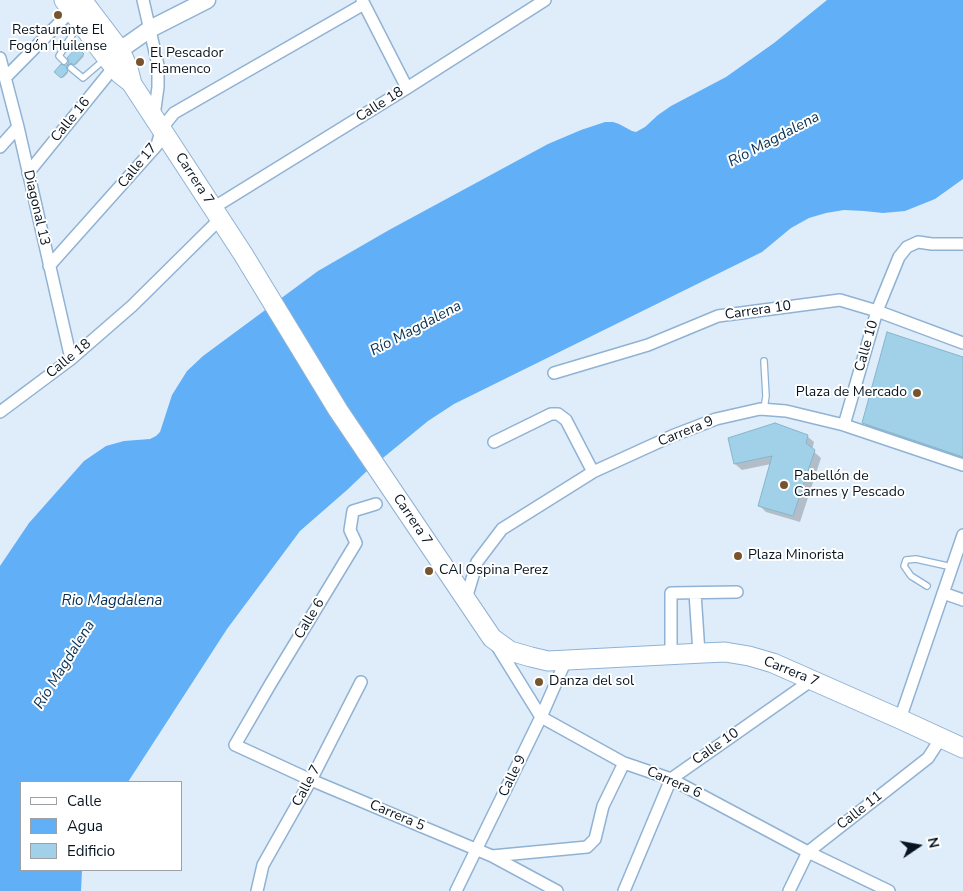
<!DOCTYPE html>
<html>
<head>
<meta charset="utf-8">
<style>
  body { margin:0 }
  #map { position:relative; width:963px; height:891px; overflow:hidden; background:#dfedfb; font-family:"Nunito Sans",sans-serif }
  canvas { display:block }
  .legend { position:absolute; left:20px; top:781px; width:162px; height:90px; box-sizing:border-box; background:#fff; border:1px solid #9ca1a6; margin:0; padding:6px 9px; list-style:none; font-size:15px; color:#081520 }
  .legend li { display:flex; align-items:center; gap:10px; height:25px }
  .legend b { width:25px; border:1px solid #9ca1a6 }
  .north { position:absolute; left:893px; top:821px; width:50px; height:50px; -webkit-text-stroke:4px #fff; paint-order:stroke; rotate:78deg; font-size:14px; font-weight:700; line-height:20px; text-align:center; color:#081520 }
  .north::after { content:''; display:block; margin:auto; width:18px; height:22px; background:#081520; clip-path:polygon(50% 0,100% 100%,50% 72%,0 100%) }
</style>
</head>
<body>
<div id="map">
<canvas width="963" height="891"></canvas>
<ul class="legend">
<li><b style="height:6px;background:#fff"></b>Calle</li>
<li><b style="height:14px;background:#61aff6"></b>Agua</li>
<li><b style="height:14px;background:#a0d1e8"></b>Edificio</li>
</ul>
<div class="north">N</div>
</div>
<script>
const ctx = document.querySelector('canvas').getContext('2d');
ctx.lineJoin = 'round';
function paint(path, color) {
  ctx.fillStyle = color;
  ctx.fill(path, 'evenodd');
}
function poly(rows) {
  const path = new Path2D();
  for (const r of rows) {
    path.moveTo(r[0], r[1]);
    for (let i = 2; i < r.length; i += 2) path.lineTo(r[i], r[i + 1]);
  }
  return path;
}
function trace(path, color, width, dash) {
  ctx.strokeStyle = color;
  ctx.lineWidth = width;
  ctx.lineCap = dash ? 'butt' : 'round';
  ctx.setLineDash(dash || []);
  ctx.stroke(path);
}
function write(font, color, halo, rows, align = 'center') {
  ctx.font = font + ' "Nunito Sans",sans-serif';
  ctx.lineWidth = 4;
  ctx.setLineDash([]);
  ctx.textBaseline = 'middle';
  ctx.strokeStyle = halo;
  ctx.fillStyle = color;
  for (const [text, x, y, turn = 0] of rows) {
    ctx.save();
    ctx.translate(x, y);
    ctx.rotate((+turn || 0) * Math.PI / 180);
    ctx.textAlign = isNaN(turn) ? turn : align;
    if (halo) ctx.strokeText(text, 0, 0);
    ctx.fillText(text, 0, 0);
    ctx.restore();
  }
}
const water = poly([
  [827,0,963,0,963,179,935,199,905,211,883,213,864,211,844,210,826,213,809,218,791,228,762,252,454,404,428,421,367,471,347,490,300,531,227,629,128,782,21,782,21,870,82,870,81,891,0,891,0,566,29,523,84,461,106,446,124,441,150,439,156,436,160,432,172,395,187,371,203,356,318,271,389,230,548,144,581,130,605,122,613,122,619,124,632,131,636,132,645,127,658,115,671,106,726,77,774,43]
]);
const shadow = poly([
  [77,49,84,56,76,65,73,64,69,66,67,69,68,73,63,78,56,72,69,65,70,60],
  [963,359,963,461,870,429,864,423],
  [807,436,814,442,812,450,821,458,800,522,766,512,759,505,771,464,742,470,735,464,729,439]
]);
const building = poly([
  [77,47,84,54,74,65,71,63,68,65,66,68,68,71,61,78,54,72,61,64,65,66,68,64,69,60,67,58,77,47],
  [887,332,963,357,963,457,862,423,887,332],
  [775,423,808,435,806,443,815,450,793,516,758,506,772,456,734,464,728,438,775,423]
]);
const lane = poly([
  [64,61,59,56,78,26],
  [71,68,83,78,105,59],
  [764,409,766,396,764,361],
  [927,586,911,576,904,566,906,560,916,559,952,567]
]);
const street = poly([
  [143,0,158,65,158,87,154,116],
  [362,0,407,88],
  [0,58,18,127,71,359],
  [5,78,72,10],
  [0,147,18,127],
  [28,173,114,67],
  [213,208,407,88,545,0],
  [49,266,157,145,162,128,174,113,364,4],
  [554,373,648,345,718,316,840,300,877,311,963,343],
  [0,412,71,359,132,306,220,219],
  [844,425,877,311,899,257,907,247,918,242,932,244,963,244],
  [494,442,551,414,558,414,566,420,593,472],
  [376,504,353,511,350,530,356,543,271,683,235,745,311,780,492,856,557,891],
  [695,593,699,653],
  [943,593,963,600],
  [466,599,477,562,502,529,593,472,672,436,716,419,760,409,786,411,844,425,963,465],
  [497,646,541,717,624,763,671,779,808,852,889,891],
  [671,654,671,593,737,592],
  [900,719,963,535],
  [492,856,587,847,595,839,603,806,624,763],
  [257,891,263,865,311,780,361,682],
  [456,891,541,717,566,660],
  [624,891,671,779,812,680],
  [789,891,808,852,928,758,941,738]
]);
const secondary = poly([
  [120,50,150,29,207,0]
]);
const primary = poly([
  [64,0,106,57,120,74,129,81],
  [82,0,120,50,128,68,132,84,243,254,338,410,492,638,510,651,531,657,548,661,703,653,725,652,749,656,773,663,900,719,963,748]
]);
const markers = [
  [58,15,5,"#77542d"],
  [140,62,5,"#77542d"],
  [917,393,5,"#77542d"],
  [784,485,5,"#77542d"],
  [738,556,5,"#77542d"],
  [429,571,5,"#77542d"],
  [539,682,5,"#77542d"]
];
const poiNames = [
  ["Restaurante El",58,31,"center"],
  ["Fogón Huilense",58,47,"center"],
  ["El Pescador",150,54],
  ["Flamenco",150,70],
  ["Plaza de Mercado",907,393,"right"],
  ["Pabellón de",794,477],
  ["Carnes y Pescado",794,493],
  ["Plaza Minorista",748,556],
  ["CAI Ospina Perez",439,571],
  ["Danza del sol",549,682]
];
const streetNames = [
  ["Calle 18",380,105,-32],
  ["Calle 16",71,120,-51],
  ["Calle 17",138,166,-51],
  ["Carrera 7",194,179,57],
  ["Diagonal 13",36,208,77],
  ["Carrera 10",758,311,-8],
  ["Calle 10",867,346,-74],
  ["Calle 18",69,359,-39],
  ["Carrera 9",686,432,-22],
  ["Carrera 7",412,520,56],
  ["Calle 6",310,619,-59],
  ["Carrera 7",791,672,22],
  ["Calle 10",716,747,-35],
  ["Calle 9",513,776,-64],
  ["Carrera 6",674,783,24],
  ["Calle 7",307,786,-62],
  ["Calle 11",860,811,-38],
  ["Carrera 5",397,816,23]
];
const waterNames = [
  ["Río Magdalena",774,140,-28],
  ["Río Magdalena",416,329,-28],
  ["Rio Magdalena",112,601],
  ["Río Magdalena",65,665,-58]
];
paint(water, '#61aff6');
paint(shadow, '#0003');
paint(building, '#a0d1e8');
trace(building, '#84b5cb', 1);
trace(lane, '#90b2d3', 8);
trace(street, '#90b2d3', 14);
trace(secondary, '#90b2d3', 19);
trace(primary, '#90b2d3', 21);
trace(lane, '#fff', 5.5);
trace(street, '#fff', 11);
trace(secondary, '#fff', 16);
trace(primary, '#fff', 19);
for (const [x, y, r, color] of markers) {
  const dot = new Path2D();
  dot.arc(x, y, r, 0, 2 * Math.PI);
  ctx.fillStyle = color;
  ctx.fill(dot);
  trace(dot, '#fff', 2);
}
write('14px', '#081520', '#fff', poiNames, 'left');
write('14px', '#081520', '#fff', streetNames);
write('italic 15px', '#053053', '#fff', waterNames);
</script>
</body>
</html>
